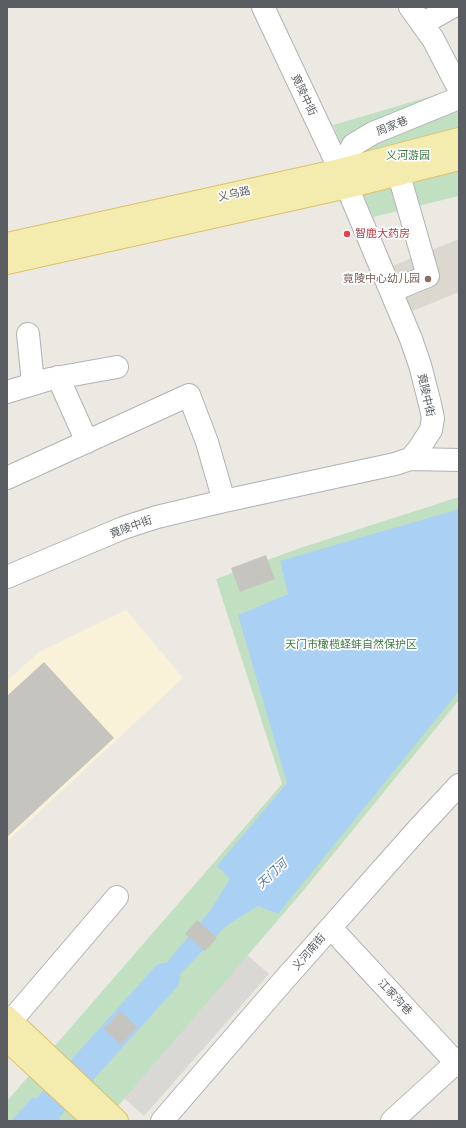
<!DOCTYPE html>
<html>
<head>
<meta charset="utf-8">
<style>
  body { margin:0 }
  #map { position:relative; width:466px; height:1128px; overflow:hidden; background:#ebe9e2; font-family:"Asap Condensed",sans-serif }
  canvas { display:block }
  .frame { position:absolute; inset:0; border:8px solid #5a5d61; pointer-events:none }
</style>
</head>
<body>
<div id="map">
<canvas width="466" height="1128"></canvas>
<div class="frame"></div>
</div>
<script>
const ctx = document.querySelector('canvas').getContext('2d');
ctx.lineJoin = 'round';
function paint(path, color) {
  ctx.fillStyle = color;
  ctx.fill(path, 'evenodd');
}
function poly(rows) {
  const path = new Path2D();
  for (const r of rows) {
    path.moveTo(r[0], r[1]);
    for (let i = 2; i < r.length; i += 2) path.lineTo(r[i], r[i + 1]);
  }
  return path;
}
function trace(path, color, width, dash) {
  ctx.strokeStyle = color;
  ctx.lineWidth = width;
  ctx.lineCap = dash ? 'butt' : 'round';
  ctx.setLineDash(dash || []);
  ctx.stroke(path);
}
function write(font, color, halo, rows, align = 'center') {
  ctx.font = font + ' "Asap Condensed","Noto Sans SC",sans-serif';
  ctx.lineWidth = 3.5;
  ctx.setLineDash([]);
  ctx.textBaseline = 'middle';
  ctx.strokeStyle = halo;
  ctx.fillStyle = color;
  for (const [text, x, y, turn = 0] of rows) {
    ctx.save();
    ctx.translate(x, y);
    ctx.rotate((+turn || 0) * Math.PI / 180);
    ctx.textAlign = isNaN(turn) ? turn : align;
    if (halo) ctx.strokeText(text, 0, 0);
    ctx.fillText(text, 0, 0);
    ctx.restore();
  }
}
const commercial = poly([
  [126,610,183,678,7,842,7,681,39,652]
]);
const industrial = poly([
  [187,902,269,974,144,1116,62,1043]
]);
const education = poly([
  [459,239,459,292,410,312,392,266]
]);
const green = poly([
  [459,88,459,196,373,217,333,125],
  [459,497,459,700,303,891,105,1121,7,1121,7,1101,282,784,216,579,300,548]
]);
const water = poly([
  [459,509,459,691,278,914,258,906,226,926,143,1014,132,1004,210,911,230,879,217,866,287,783,238,615,288,594,280,561],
  [33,1097,62,1121,11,1121]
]);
const river = poly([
  [36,1121,165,978]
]);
const building = poly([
  [266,555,275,579,240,592,231,568],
  [44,662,114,738,7,837,7,696],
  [197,920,217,938,205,951,185,934],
  [120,1011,137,1027,121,1045,104,1029]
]);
const minor = poly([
  [410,7,433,39,459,89],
  [422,24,452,7],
  [340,170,353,145,373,133,459,98],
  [391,291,428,276,399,175],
  [28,334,33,383],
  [58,377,87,442],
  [7,392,50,379,117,367],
  [410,459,459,460],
  [7,478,189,395,207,442,224,501],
  [7,577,123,528,157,517,224,501,395,464,410,459,418,450,431,430,433,418,430,404,420,365,411,339,340,170,263,7],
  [331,928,459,1066],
  [11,1021,117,897],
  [162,1121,284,980,418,829,459,785],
  [392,1121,459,1060]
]);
const major = poly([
  [7,244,340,170,459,139],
  [7,263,347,187,459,159],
  [7,1017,117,1121],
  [7,1040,89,1116]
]);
const markers = [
  [347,234,4,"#e0444e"],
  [428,279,4,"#8d6e63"]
];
const streetNames = [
  ["竟陵中街",304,95,65],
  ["周家巷",392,126,-22],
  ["义乌路",234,194,-13],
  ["竟陵中街",426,395,78],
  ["竟陵中街",131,527,-20],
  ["义河南街",309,952,-49],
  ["江家沟巷",395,997,47]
];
const parkNames = [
  ["义河游园",408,156],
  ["天门市橄榄蛏蚌自然保护区",351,645]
];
const healthNames = [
  ["智鹿大药房",355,234]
];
const educationNames = [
  ["竟陵中心幼儿园",420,279]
];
const waterNames = [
  ["天门河",272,874,-43]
];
paint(commercial, '#f9f2d9');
paint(industrial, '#dad8d4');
paint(education, '#dbd8d0');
paint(green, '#c1e0c2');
paint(water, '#aad1f3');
trace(river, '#aad1f3', 30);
paint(building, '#c6c4bf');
trace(minor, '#afb2b6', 24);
trace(major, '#dec168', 24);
trace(minor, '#fff', 22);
trace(major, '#f4ebae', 22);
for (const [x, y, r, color] of markers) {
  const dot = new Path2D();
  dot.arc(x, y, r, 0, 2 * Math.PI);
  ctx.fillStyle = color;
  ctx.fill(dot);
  trace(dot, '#fff', 1.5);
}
write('11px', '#5a5d61', '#fff', streetNames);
write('11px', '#3e7c43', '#fff', parkNames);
write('11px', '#be3a42', '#fff', healthNames, 'left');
write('11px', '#785e54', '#fff', educationNames, 'right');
write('italic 12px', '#4d78aa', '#fff', waterNames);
</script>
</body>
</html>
